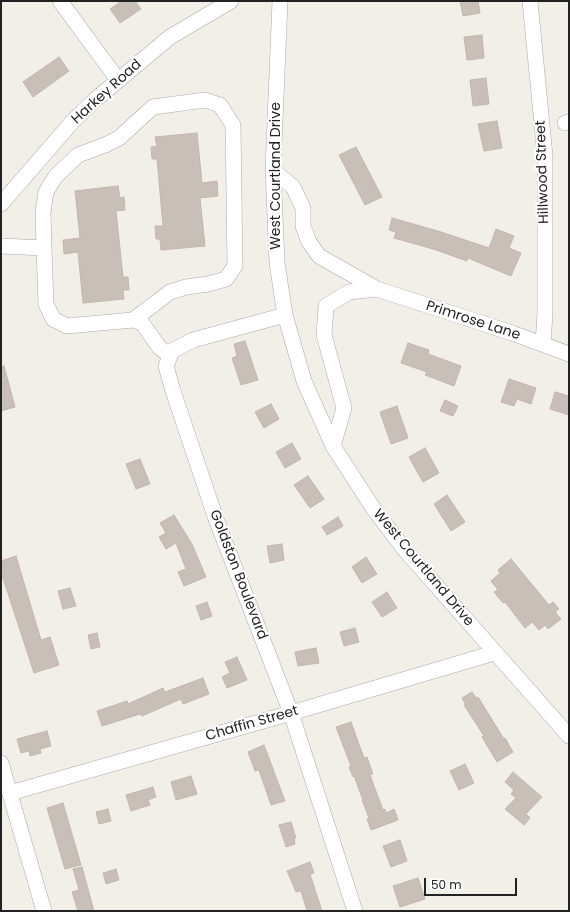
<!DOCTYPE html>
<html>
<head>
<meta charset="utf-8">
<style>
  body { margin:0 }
  #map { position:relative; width:570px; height:912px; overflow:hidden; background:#f2efe9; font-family:Poppins,sans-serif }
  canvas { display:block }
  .frame { position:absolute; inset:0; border:2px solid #222; pointer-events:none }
  .scale { position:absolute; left:424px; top:878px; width:93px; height:18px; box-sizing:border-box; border:2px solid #222; border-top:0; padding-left:5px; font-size:12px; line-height:14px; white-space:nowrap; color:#222; -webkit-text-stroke:3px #fff; paint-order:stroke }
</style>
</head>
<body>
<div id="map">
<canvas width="570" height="912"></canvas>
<div class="frame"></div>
<div class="scale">50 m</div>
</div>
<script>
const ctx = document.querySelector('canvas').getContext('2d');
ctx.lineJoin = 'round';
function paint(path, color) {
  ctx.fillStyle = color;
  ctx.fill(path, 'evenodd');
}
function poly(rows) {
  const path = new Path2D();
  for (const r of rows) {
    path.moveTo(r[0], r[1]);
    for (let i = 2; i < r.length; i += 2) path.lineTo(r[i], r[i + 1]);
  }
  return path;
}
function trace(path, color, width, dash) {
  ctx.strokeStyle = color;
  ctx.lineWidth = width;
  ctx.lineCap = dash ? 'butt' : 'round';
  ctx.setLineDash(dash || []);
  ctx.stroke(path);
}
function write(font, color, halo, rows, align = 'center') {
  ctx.font = font + ' Poppins,sans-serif';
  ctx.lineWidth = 4;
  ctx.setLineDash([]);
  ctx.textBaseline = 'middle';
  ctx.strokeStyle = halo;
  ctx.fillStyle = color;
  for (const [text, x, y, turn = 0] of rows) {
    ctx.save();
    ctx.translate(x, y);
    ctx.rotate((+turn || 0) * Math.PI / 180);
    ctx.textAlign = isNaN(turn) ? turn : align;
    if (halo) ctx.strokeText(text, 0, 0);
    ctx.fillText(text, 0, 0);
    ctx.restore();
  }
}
const building = poly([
  [122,1,135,1,141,9,120,23,110,9,122,1],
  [460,1,478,1,480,13,463,16,460,1],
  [482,35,484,58,467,60,464,37,482,35],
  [59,57,69,71,33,97,23,82,59,57],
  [486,78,489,104,473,106,470,80,486,78],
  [497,121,502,148,484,151,478,124,497,121],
  [197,133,202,183,217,181,218,196,200,198,205,246,161,250,160,239,156,239,155,226,163,226,157,159,152,159,151,147,157,146,155,137,197,133],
  [356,147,382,197,365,205,339,155,356,147],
  [118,186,120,198,124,197,125,210,116,211,123,277,128,277,129,290,123,290,124,299,83,303,78,252,64,254,63,240,80,238,75,191,118,186],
  [392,218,438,231,489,248,496,229,514,236,509,248,521,253,511,276,468,258,467,261,433,249,394,238,396,232,389,230,392,218],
  [245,341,258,380,241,385,232,358,237,356,234,344,245,341],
  [408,343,429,350,428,354,461,366,454,386,425,375,427,372,401,363,408,343],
  [4,366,15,407,1,411,1,367,4,366],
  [509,379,536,388,531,404,517,399,514,406,501,402,509,379],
  [555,392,569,396,569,415,550,409,555,392],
  [445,400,458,406,453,416,440,411,445,400],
  [271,404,279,419,264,428,255,412,271,404],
  [397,406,408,438,391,444,380,412,397,406],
  [292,443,301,459,285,468,276,452,292,443],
  [425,448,439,473,423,482,409,457,425,448],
  [140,459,150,484,136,489,126,464,140,459],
  [308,476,324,499,310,508,294,485,308,476],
  [447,495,465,522,451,531,434,504,447,495],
  [174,515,192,544,206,577,184,586,178,572,186,569,176,543,166,549,159,537,166,533,160,523,174,515],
  [338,517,343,526,327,535,322,527,338,517],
  [282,544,284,560,270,563,267,546,282,544],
  [16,556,41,640,50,637,59,665,34,673,1,572,1,561,16,556],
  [366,557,377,574,362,583,352,567,366,557],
  [511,559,549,605,553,602,559,609,555,612,561,619,548,629,545,625,539,630,532,622,525,628,505,602,503,603,494,592,498,590,491,581,500,573,498,570,511,559],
  [70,588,76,606,63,609,58,591,70,588],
  [387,592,397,608,382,617,372,602,387,592],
  [207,602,212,616,201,620,196,606,207,602],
  [355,628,359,642,344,646,340,632,355,628],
  [97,633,100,647,91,649,88,635,97,633],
  [316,648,319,663,298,666,295,652,316,648],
  [237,657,247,680,227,688,222,677,230,673,225,662,237,657],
  [203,678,209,694,183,704,181,699,142,716,140,714,102,726,97,711,127,701,128,704,163,688,165,692,203,678],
  [472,692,476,698,478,697,504,739,505,738,513,752,497,762,482,737,484,736,464,705,466,705,462,698,472,692],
  [351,722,364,758,367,757,373,774,370,775,383,810,385,809,386,813,394,809,398,820,371,830,367,819,369,818,362,800,363,800,354,776,353,777,349,767,351,766,336,727,351,722],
  [47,731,51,746,40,749,41,753,30,756,29,751,21,753,17,739,47,731],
  [264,745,285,801,271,805,259,770,255,771,248,752,264,745],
  [465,764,474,783,459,790,450,771,465,764],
  [513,772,542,797,526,814,530,818,524,825,505,809,516,798,511,794,514,790,505,782,513,772],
  [191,776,197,794,176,800,171,782,191,776],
  [153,787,156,797,148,800,150,805,131,811,126,795,153,787],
  [63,803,81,865,65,869,47,808,63,803],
  [108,809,111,821,99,824,96,812,108,809],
  [291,822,296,838,294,838,295,844,286,847,279,825,291,822],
  [400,840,407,861,391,867,383,846,400,840],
  [310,862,314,873,310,874,322,911,307,911,301,891,296,892,287,871,310,862],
  [82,867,94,911,78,911,72,892,79,890,73,869,82,867],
  [116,869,119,880,106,884,103,873,116,869],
  [418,878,425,899,400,907,393,886,418,878]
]);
const minor = poly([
  [60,1,118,80],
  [280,1,273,170,277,263,285,315,304,381,333,446,373,508,404,549,569,736],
  [530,1,545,156,545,313,543,344],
  [565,123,569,122],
  [273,170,293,187,303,208,303,226,309,242,319,256,377,289],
  [1,204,73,121,96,99,170,37,231,1],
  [1,246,44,248,46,304,53,319,67,326,133,320,142,323,159,347,170,356],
  [44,248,43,212,46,192,55,177,78,155,105,145,119,138,153,107,205,100,220,105,233,125,235,266,226,279,208,284,186,287,170,292,133,320],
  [285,315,193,340,172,351,166,366,173,391,216,519,291,713,355,911],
  [333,446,344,408,324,335,326,306,349,292,377,289,512,333,569,354],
  [1,763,44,911],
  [10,793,291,713,494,653]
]);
const streetNames = [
  ["Harkey Road",107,92,-42],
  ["Hillwood Street",543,172,-92],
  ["West Courtland Drive",276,176,-90],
  ["Primrose Lane",473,321,18],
  ["West Courtland Drive",423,568,50],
  ["Goldston Boulevard",238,575,69],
  ["Chaffin Street",252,724,-16]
];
paint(building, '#c7bfb8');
trace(building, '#c4b6ab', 1);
trace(minor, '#a9a9a9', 16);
trace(minor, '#fff', 15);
write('14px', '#222', '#fff', streetNames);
</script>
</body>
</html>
